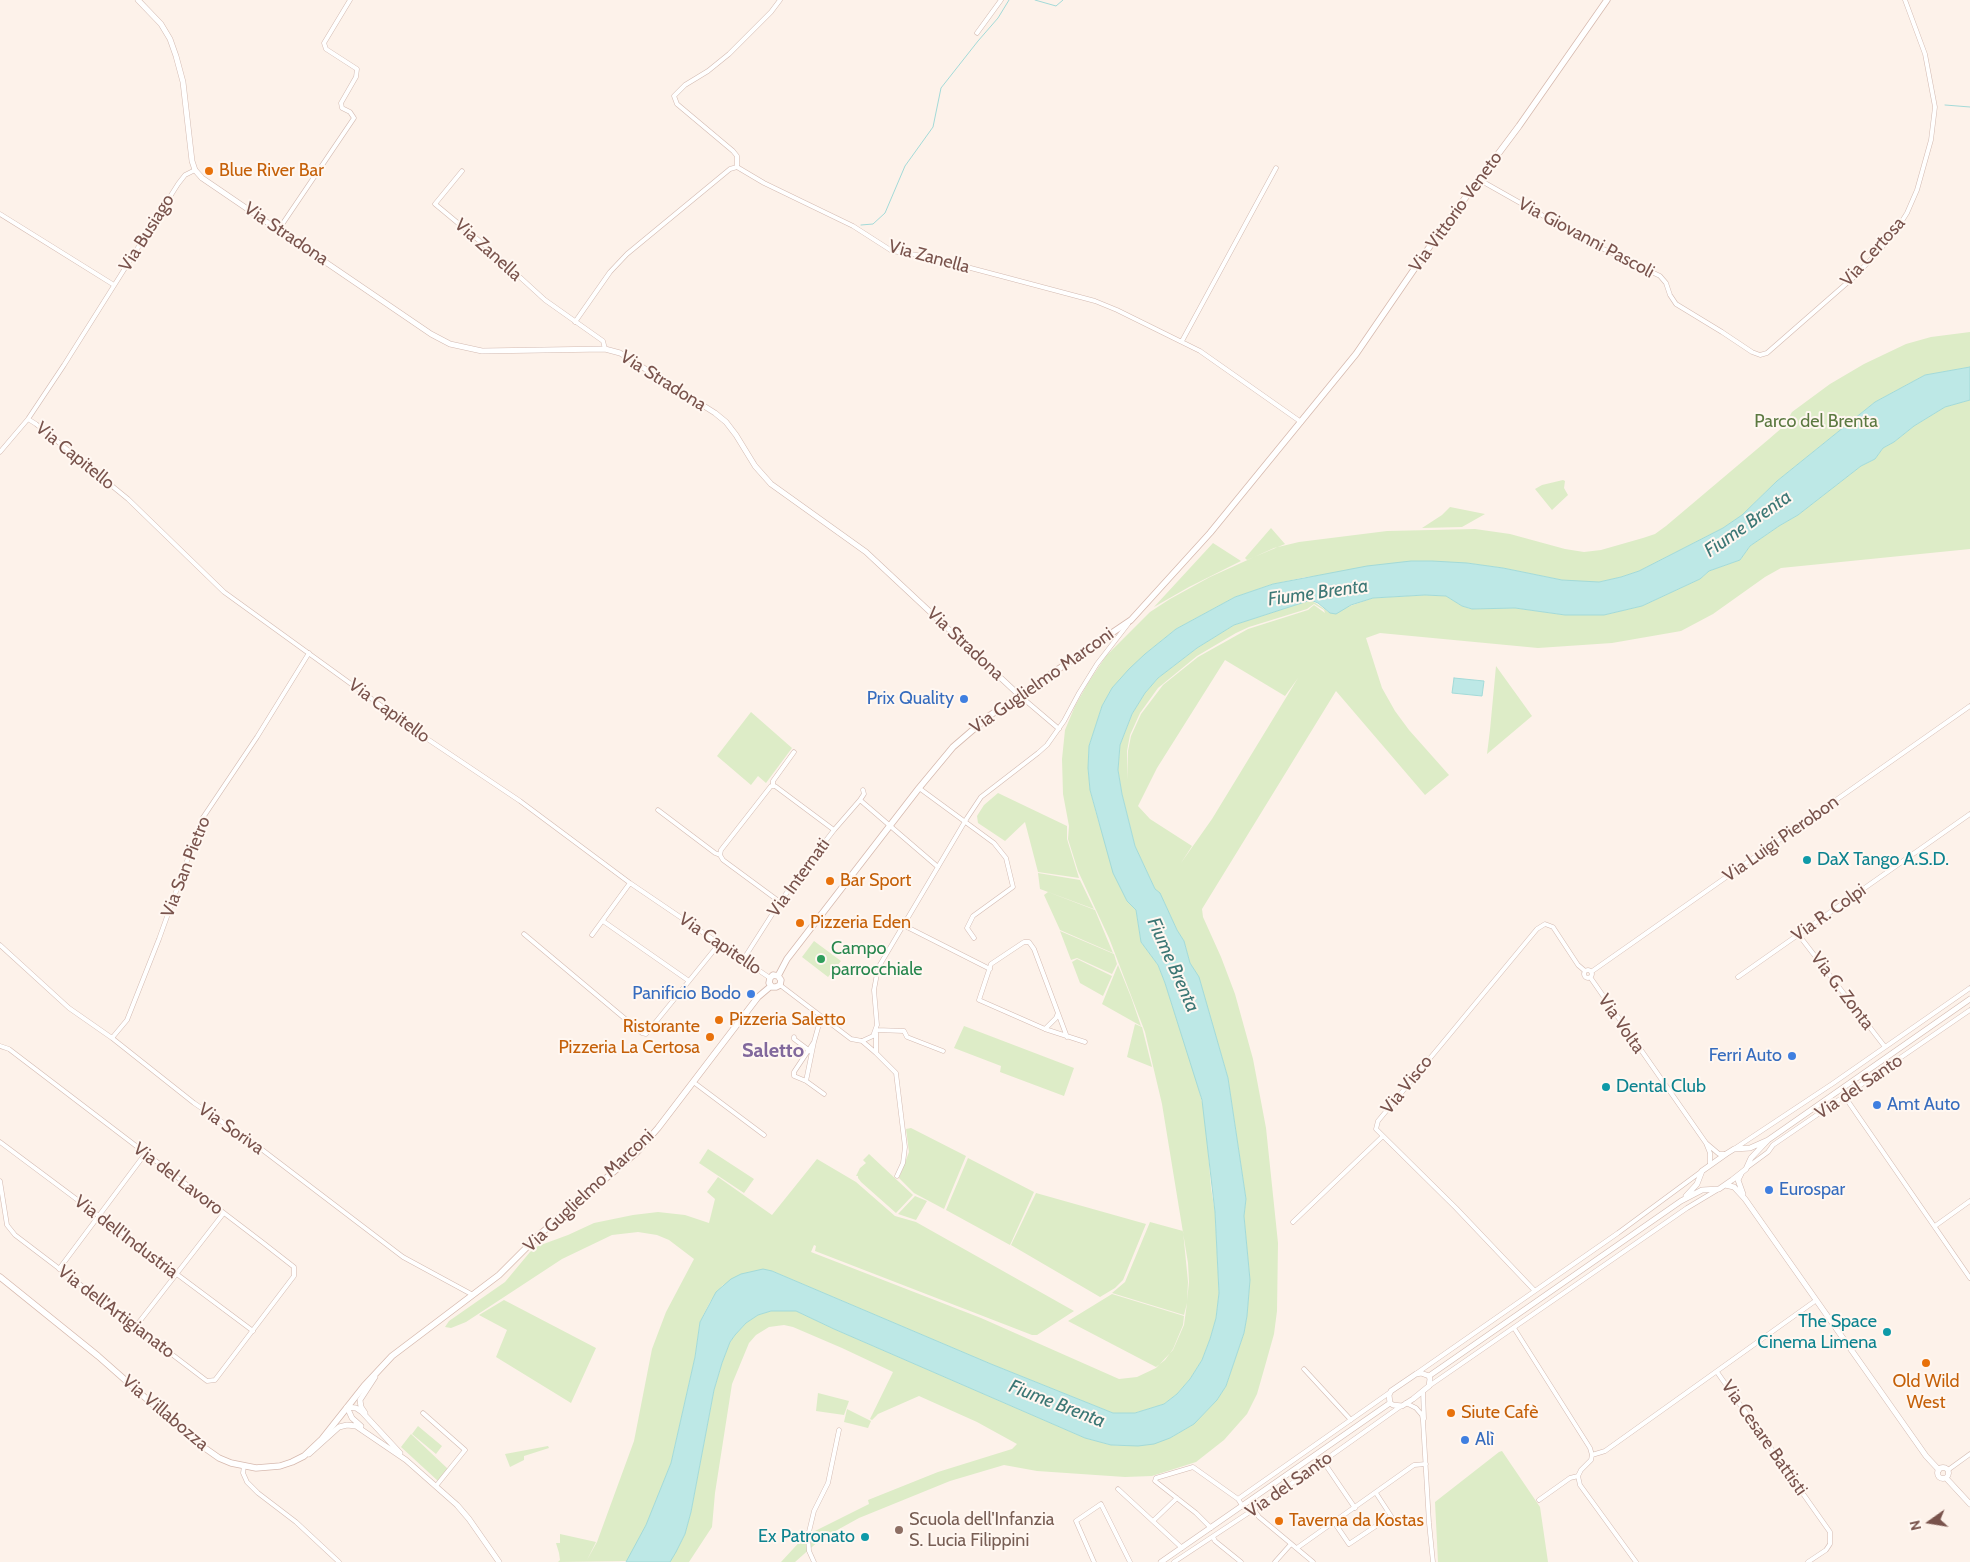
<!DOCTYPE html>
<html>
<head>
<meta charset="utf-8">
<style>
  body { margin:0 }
  #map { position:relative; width:1970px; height:1562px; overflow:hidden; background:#fdf2ea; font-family:Cabin,sans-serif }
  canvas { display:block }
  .north { position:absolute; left:1905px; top:1497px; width:50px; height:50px; -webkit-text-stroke:4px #fff7f1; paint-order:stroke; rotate:257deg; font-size:14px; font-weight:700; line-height:20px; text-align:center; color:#79534c }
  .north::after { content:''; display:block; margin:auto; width:18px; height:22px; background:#79534c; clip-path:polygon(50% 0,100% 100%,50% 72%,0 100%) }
</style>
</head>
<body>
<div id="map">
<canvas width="1970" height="1562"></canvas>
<div class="north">N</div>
</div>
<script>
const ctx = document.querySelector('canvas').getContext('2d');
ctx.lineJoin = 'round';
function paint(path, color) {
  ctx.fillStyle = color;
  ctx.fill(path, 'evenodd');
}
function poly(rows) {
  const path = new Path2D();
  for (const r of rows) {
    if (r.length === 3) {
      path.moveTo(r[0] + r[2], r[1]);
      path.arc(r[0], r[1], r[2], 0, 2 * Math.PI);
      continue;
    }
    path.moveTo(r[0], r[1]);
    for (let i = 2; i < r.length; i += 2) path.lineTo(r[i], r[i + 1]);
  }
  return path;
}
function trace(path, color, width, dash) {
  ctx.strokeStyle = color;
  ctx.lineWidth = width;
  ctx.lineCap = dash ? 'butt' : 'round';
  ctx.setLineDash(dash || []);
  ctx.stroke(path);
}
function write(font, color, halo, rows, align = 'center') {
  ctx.font = font + ' Cabin,sans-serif';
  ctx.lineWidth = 4;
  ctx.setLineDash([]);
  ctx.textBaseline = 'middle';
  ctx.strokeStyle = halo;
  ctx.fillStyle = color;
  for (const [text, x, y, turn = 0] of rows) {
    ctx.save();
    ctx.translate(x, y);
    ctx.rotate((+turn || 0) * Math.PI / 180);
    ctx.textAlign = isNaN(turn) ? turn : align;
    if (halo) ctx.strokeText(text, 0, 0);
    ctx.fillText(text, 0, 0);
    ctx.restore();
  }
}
const green = poly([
  [1970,332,1970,367,1925,375,1875,402,1777,481,1742,515,1723,528,1639,571,1621,577,1599,582,1582,582,1562,580,1503,568,1467,563,1306,577,1273,584,1235,597,1176,629,1145,654,1112,688,1102,706,1089,746,1088,768,1090,790,1098,820,1127,901,1136,910,1141,942,1158,965,1165,983,1196,1078,1205,1114,1211,1188,1215,1212,1219,1293,1216,1318,1210,1339,1202,1360,1190,1379,1177,1394,1164,1404,1135,1413,1113,1413,991,1364,772,1271,723,1285,710,1302,700,1322,695,1357,671,1463,646,1526,627,1561,558,1562,560,1560,559,1553,556,1543,560,1543,560,1534,596,1542,587,1560,597,1542,634,1441,652,1349,666,1312,694,1259,669,1240,657,1235,638,1232,612,1235,562,1259,466,1322,451,1328,445,1327,449,1321,505,1282,530,1252,538,1246,568,1235,594,1223,633,1215,658,1212,685,1215,709,1223,715,1199,707,1192,718,1177,772,1215,817,1159,856,1182,895,1216,916,1222,1074,1311,1037,1335,1032,1335,815,1251,816,1246,814,1245,811,1252,981,1318,1119,1379,1137,1377,1156,1368,1173,1350,1184,1325,1187,1303,1184,1315,1112,1293,1125,1282,1150,1222,1183,1231,1188,1282,1187,1301,1189,1282,1188,1263,1162,1104,1145,1032,1109,938,1078,871,1068,839,1069,826,1063,794,1062,759,1065,730,1075,706,1088,683,1106,656,1150,612,1170,599,1210,577,1274,548,1299,542,1387,531,1475,529,1510,534,1565,549,1584,552,1601,550,1643,538,1655,534,1666,526,1769,439,1784,426,1792,412,1830,384,1864,364,1906,344,1931,337],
  [1970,400,1970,549,1781,568,1765,577,1713,614,1681,631,1612,643,1538,648,1380,633,1366,638,1382,688,1395,711,1409,730,1449,775,1425,795,1336,691,1202,909,1203,917,1221,957,1235,994,1253,1059,1266,1128,1278,1243,1277,1311,1274,1334,1265,1366,1257,1394,1247,1414,1224,1440,1196,1462,1152,1476,1125,1477,1037,1471,1004,1465,950,1481,859,1518,821,1539,795,1562,781,1562,805,1536,869,1504,868,1500,938,1472,1012,1449,1017,1444,977,1422,919,1396,878,1414,872,1420,870,1419,893,1372,842,1348,793,1327,784,1325,769,1327,756,1335,749,1343,732,1384,715,1493,712,1527,689,1562,670,1562,685,1534,691,1512,714,1390,722,1363,730,1342,735,1335,746,1323,758,1315,771,1311,796,1311,834,1329,1085,1438,1111,1445,1123,1446,1170,1438,1194,1424,1217,1400,1226,1386,1244,1333,1247,1316,1250,1280,1244,1216,1246,1199,1228,1078,1199,978,1190,963,1184,941,1177,930,1160,894,1155,889,1135,846,1122,794,1118,770,1120,745,1132,714,1145,693,1158,678,1197,648,1234,625,1311,600,1330,613,1373,598,1425,595,1446,596,1462,606,1471,609,1515,608,1565,615,1604,615,1642,606,1700,579,1709,571,1740,560,1750,546,1779,526,1798,515,1861,466,1875,459,1883,448,1894,442,1914,426,1945,407],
  [1314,604,1324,610,1325,613,1314,605,1308,610,1248,629,1198,657,1163,685,1141,714,1131,736,1128,751,1127,780,1127,751,1130,735,1140,713,1158,688,1197,656,1236,633,1249,627,1307,609],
  [1225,660,1285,696,1298,678,1212,819,1181,863,1192,846,1150,819,1138,806,1157,768],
  [1563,480,1565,481,1564,488,1568,495,1552,510,1535,489,1542,485],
  [1450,507,1485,514,1462,527,1422,528,1442,515],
  [1271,528,1285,544,1247,560,1245,558],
  [1213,543,1241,561,1189,587,1154,607],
  [1496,666,1532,716,1487,754,1490,730],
  [751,712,792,748,766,783,758,776,751,785,717,756],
  [998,793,1067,826,1067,839,1079,878,1038,872,1025,822,1005,841,978,823,977,816,984,805],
  [1038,873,1080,880,1094,909,1040,889],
  [1048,892,1095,910,1113,953,1060,930,1044,895],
  [1060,931,1114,954,1117,964,1112,974,1077,958,1071,960],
  [814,941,841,961,828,977,802,957],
  [1077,959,1112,976,1103,996,1080,983,1072,962],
  [1118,965,1131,997,1141,1026,1102,1004],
  [1135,1024,1142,1027,1152,1067,1127,1057],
  [964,1026,1074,1068,1064,1096,1000,1072,1001,1066,954,1048],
  [911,1128,966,1156,944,1209,914,1193,899,1178,909,1152,906,1129],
  [708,1149,754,1179,744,1193,699,1163],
  [869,1154,913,1195,896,1213,861,1182,858,1178,858,1176,856,1176,860,1168,866,1163,863,1160],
  [968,1158,1034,1192,1010,1245,946,1210],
  [1036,1193,1146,1224,1123,1280,1115,1288,1100,1297,1011,1245],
  [915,1196,927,1201,916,1220,898,1214],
  [1112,1294,1184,1316,1183,1325,1173,1349,1165,1360,1156,1367,1068,1321],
  [504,1300,596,1348,571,1403,496,1357,507,1330,479,1315],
  [818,1393,849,1401,844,1415,816,1411],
  [847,1409,871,1421,868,1428,844,1422],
  [418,1426,442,1446,436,1454,412,1434],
  [411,1434,448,1469,438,1481,401,1447],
  [548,1446,549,1448,524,1456,524,1460,510,1467,505,1454],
  [1502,1451,1540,1507,1548,1562,1438,1562,1435,1502,1499,1452]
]);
const water = poly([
  [1970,367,1970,400,1945,407,1914,426,1894,442,1883,448,1875,459,1861,466,1798,515,1779,526,1750,546,1740,560,1709,571,1700,579,1642,606,1604,615,1565,615,1515,608,1472,609,1462,606,1446,596,1425,595,1373,598,1351,605,1336,614,1330,613,1318,603,1311,600,1234,625,1197,648,1158,678,1145,693,1132,714,1120,745,1118,770,1122,794,1135,846,1155,889,1160,893,1177,930,1184,941,1190,963,1199,977,1228,1078,1246,1199,1244,1216,1250,1280,1247,1316,1244,1333,1226,1386,1217,1400,1194,1424,1170,1438,1154,1444,1138,1446,1111,1445,1085,1438,834,1329,796,1311,771,1311,758,1315,746,1323,735,1335,730,1342,722,1363,714,1390,691,1512,685,1534,676,1552,670,1562,626,1562,646,1525,671,1463,695,1357,700,1322,716,1292,731,1279,741,1274,763,1269,772,1271,991,1364,1113,1413,1135,1413,1164,1404,1177,1394,1190,1379,1202,1360,1210,1339,1216,1318,1219,1293,1215,1212,1202,1100,1165,983,1158,965,1141,942,1136,910,1127,901,1113,873,1090,790,1088,768,1089,746,1102,706,1112,688,1129,669,1145,654,1176,629,1235,597,1273,584,1367,566,1411,561,1432,561,1467,563,1503,568,1562,580,1599,582,1621,577,1639,571,1723,528,1742,515,1777,481,1875,402,1925,375,1970,367],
  [1454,678,1484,681,1482,696,1452,693,1454,678]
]);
const stream = poly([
  [1035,0,1056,6,1063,0],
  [1945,105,1970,107],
  [861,225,873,224,885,213,905,166,933,127,941,88,978,41,998,18,1009,0]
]);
const minor = poly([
  [977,33,1001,0],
  [737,167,737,156,733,151,677,104,674,96,685,85,708,71,729,54,771,12,780,0],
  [462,171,435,204,488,248,545,300,603,341,605,349],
  [1478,179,1593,244,1660,276,1666,283,1670,295,1676,304,1722,332,1752,352,1760,355,1767,353,1855,276,1878,252,1895,232,1907,213,1917,190,1931,140,1935,107,1925,54,1905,0],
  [0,214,114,285],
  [279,229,354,118,350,112,342,108,341,103,356,77,357,69,326,49,324,43,350,0],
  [575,322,610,272,627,254,730,169,737,167,764,183,853,226,892,251,929,257,1001,276,1095,301,1117,310,1200,351,1301,422],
  [1182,341,1276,168],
  [28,419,36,424,128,499,224,592,423,736,520,801,630,883,770,978],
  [0,452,28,419,64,365,178,184,185,175,195,170],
  [1019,695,1059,729],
  [773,785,773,781,794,752],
  [919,788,994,843,1006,858,1013,887,973,916,967,928,974,938],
  [860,800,938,867],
  [658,810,715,853,720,855,723,860,780,902],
  [720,855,721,850,771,786,775,786,834,830],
  [603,921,689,981],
  [903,925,990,969],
  [524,934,642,1033,646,1034,719,944],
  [1798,934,1885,1047],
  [592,935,630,883],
  [0,945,69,1008,112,1038,194,1103,256,1145,403,1257,473,1295],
  [743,960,780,902,807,865,834,830,860,800,864,794,863,790],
  [1588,974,4],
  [1591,972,1970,706],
  [1590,977,1706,1143,1710,1153,1710,1165],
  [1738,977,1970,814],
  [780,985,851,1039,862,1041,873,1036,877,1025,874,990,878,968,967,818,981,797,1038,753,1047,745,1064,721,1079,693,1097,664,1128,624],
  [1058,1013,1067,1037],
  [1045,1029,1056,1018,1058,1013,1034,949,1029,942,1024,942,991,964,979,1000,1045,1029,1085,1042],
  [877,1030,904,1031,907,1037,943,1051],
  [876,1033,876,1053,896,1073,905,1147,903,1163,897,1176],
  [794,1037,794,1039,810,1051],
  [112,1038,127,1020,159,939,202,819,257,737,309,653],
  [862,1041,876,1053],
  [814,1042,794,1072,794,1076,806,1081,824,1094],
  [0,1046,9,1049,262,1242,294,1267,294,1276,215,1380,207,1381,15,1235,7,1225,0,1181],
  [806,1081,814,1042,821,1017],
  [696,1084,764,1135],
  [1845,1097,1970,1278],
  [0,1142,253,1331],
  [1706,1143,1719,1154,1726,1154],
  [1734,1149,1832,1084,1970,988],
  [1749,1166,1768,1152,1773,1145,1970,1010],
  [1293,1222,1383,1136],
  [1935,1226,1970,1201],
  [59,1269,145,1154],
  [1534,1290,1456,1208,1376,1129,1378,1121,1537,929,1545,924,1553,927,1578,965,1585,971],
  [136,1326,223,1214],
  [1514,1328,1590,1448,1592,1455],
  [1304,1369,1351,1420],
  [1717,1372,1830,1532,1830,1544,1826,1550,1808,1562],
  [1417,1373,1618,1233,1702,1171],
  [1429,1386,1687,1208,1717,1190],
  [1423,1391,1424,1419],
  [1406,1403,1416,1408,1422,1415,1423,1421,1429,1523,1433,1562],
  [423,1413,465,1450,436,1486],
  [1592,1455,1605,1451,1815,1301],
  [1323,1461,1355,1508],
  [244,1466,243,1473,247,1482,258,1493,296,1522,339,1562],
  [1948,1470,1970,1454],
  [1578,1476,1580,1485,1636,1562],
  [1578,1476,1581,1470,1591,1460,1592,1455],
  [1118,1489,1182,1548],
  [1238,1499,1389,1393],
  [1539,1500,1570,1478,1578,1476],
  [1254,1510,1259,1517,1313,1562],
  [1153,1521,1177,1498],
  [1334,1522,1349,1544,1391,1516,1376,1493],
  [1211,1528,1196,1513,1155,1481,1156,1478,1193,1467,1238,1499,1243,1507],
  [1213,1537,1215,1541,1241,1562],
  [1297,1548,1414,1465,1426,1464],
  [814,1562,809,1551,808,1536,814,1511,828,1483,839,1430],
  [1094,1562,1076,1521,1101,1504,1130,1562],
  [1174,1562,1274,1496,1401,1406],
  [1275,1562,1291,1544]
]);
const tertiary = poly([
  [138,0,161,24,170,39,176,56,183,82,192,161,195,170,202,178,431,334,450,344,482,351,605,349,620,353,715,413,726,422,736,435,755,466,771,484,866,552,1019,695],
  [1741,1174,1738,1180,1743,1194],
  [1725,1185,1734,1187,1745,1199,1926,1456,1939,1470],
  [1686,1196,1697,1184,1702,1171,1726,1154,1734,1149,1750,1148,1768,1140,1970,999],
  [1429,1376,1681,1201,1702,1190,1719,1189,1732,1180,1746,1169,1751,1158,1768,1140],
  [1390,1403,1393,1405,1402,1406,1413,1399,1429,1386,1430,1379,1429,1376],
  [1390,1403,1389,1395,1391,1391,1416,1374,1421,1373,1429,1376],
  [365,1413,361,1407,360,1400,375,1377],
  [361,1426,352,1418,347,1407,356,1408,362,1412,400,1453],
  [309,1454,339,1427,347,1425,356,1426,406,1460,457,1505,469,1519,499,1562],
  [1943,1473,5.5],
  [1946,1478,1970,1504],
  [1161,1562,1390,1403]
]);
const secondary = poly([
  [778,976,773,975,770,978,769,983,772,987,776,987,780,985,781,980,778,976,787,959,919,788,953,747,989,716,1131,620,1210,533,1356,354,1439,233,1519,126,1607,0],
  [0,1277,98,1356,192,1439,219,1458,231,1463,256,1468,280,1466,292,1462,304,1456,322,1439,364,1386,392,1356,499,1275,539,1235,637,1152,658,1128,758,997,771,986]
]);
const markers = [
  [209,171,5,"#e8710a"],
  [964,699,5,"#3f7fe0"],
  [1807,860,5,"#0f9aa8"],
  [830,881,5,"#e8710a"],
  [800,923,5,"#e8710a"],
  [821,959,5,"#2e9e5b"],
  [751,994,5,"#3f7fe0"],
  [719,1020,5,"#e8710a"],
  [710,1037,5,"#e8710a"],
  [1792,1056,5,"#3f7fe0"],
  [1606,1087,5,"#0f9aa8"],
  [1877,1105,5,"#3f7fe0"],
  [1769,1190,5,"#3f7fe0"],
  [1887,1332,5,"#0f9aa8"],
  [1926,1363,5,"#e8710a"],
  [1451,1413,5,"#e8710a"],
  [1465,1440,5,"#3f7fe0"],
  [1279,1521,5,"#e8710a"],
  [899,1530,5,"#8d6e63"],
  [865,1537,5,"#0f9aa8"]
];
const foodNames = [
  ["Blue River Bar",219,171],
  ["Bar Sport",840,881],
  ["Pizzeria Eden",810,923],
  ["Pizzeria Saletto",729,1020],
  ["Ristorante",700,1027,"right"],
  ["Pizzeria La Certosa",700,1048,"right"],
  ["Old Wild",1926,1382,"center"],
  ["West",1926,1403,"center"],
  ["Siute Cafè",1461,1413],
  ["Taverna da Kostas",1289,1521]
];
const streetNames = [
  ["Via Vittorio Veneto",1456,212,-54],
  ["Via Busiago",147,233,-58],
  ["Via Stradona",286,234,34],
  ["Via Giovanni Pascoli",1586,238,28],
  ["Via Zanella",488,250,42],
  ["Via Certosa",1873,252,-48],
  ["Via Zanella",929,257,15],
  ["Via Stradona",663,381,32],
  ["Via Capitello",75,456,39],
  ["Via Stradona",965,644,43],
  ["Via Guglielmo Marconi",1042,681,-35],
  ["Via Capitello",389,711,36],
  ["Via Luigi Pierobon",1781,839,-35],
  ["Via San Pietro",186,867,-69],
  ["Via Internati",799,878,-54],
  ["Via R. Colpi",1829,913,-35],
  ["Via Capitello",720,944,34],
  ["Via G. Zonta",1842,991,53],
  ["Via Volta",1621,1024,55],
  ["Via Visco",1407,1085,-51],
  ["Via del Santo",1859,1087,-34],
  ["Via Soriva",231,1129,35],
  ["Via del Lavoro",178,1179,37],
  ["Via Guglielmo Marconi",589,1191,-43],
  ["Via dell'Industria",126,1237,37],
  ["Via dell'Artigianato",116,1312,37],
  ["Via Villabozza",165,1413,40],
  ["Via Cesare Battisti",1764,1438,55],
  ["Via del Santo",1289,1485,-35]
];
const parkNames = [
  ["Parco del Brenta",1816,422]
];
const shopNames = [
  ["Prix Quality",954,699],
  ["Panificio Bodo",741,994],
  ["Ferri Auto",1782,1056],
  ["Amt Auto",1887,1105,"left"],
  ["Eurospar",1779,1190,"left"],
  ["Alì",1475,1440,"left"]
];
const cultureNames = [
  ["DaX Tango A.S.D.",1817,860],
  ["Dental Club",1616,1087],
  ["The Space",1877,1322,"right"],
  ["Cinema Limena",1877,1343,"right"],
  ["Ex Patronato",855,1537,"right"]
];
const leisureNames = [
  ["Campo",831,949],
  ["parrocchiale",831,970]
];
const educationNames = [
  ["Scuola dell'Infanzia",909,1520],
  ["S. Lucia Filippini",909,1541]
];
const waterNames = [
  ["Fiume Brenta",1748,524,-35],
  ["Fiume Brenta",1318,593,-8],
  ["Fiume Brenta",1173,965,66],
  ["Fiume Brenta",1057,1404,21]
];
const quarterNames = [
  ["Saletto",773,1051]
];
paint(green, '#ddecc7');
paint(water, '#bde8e6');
trace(water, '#a3dad8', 1);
trace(stream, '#a3dad8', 1);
trace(minor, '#d3bab1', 5);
trace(tertiary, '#d3bab1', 6);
trace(secondary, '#d6b9ae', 7);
trace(minor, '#fff', 4);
trace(tertiary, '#fff', 5);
trace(secondary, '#fff', 5.5);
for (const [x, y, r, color] of markers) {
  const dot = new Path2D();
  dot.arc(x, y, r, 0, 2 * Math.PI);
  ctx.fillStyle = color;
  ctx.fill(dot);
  trace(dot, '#fff7f1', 2);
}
write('18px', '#c56008', '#fff7f1', foodNames, 'left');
write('18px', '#79534c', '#fff7f1', streetNames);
write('18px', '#5c7941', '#fff7f1', parkNames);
write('18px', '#366cbe', '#fff7f1', shopNames, 'right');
write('18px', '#0d838f', '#fff7f1', cultureNames, 'left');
write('18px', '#27864d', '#fff7f1', leisureNames, 'left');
write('18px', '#785e54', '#fff7f1', educationNames, 'left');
write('italic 19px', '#3c7775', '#fff7f1', waterNames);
write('bold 20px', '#81689c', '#fff7f1', quarterNames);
</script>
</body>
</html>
